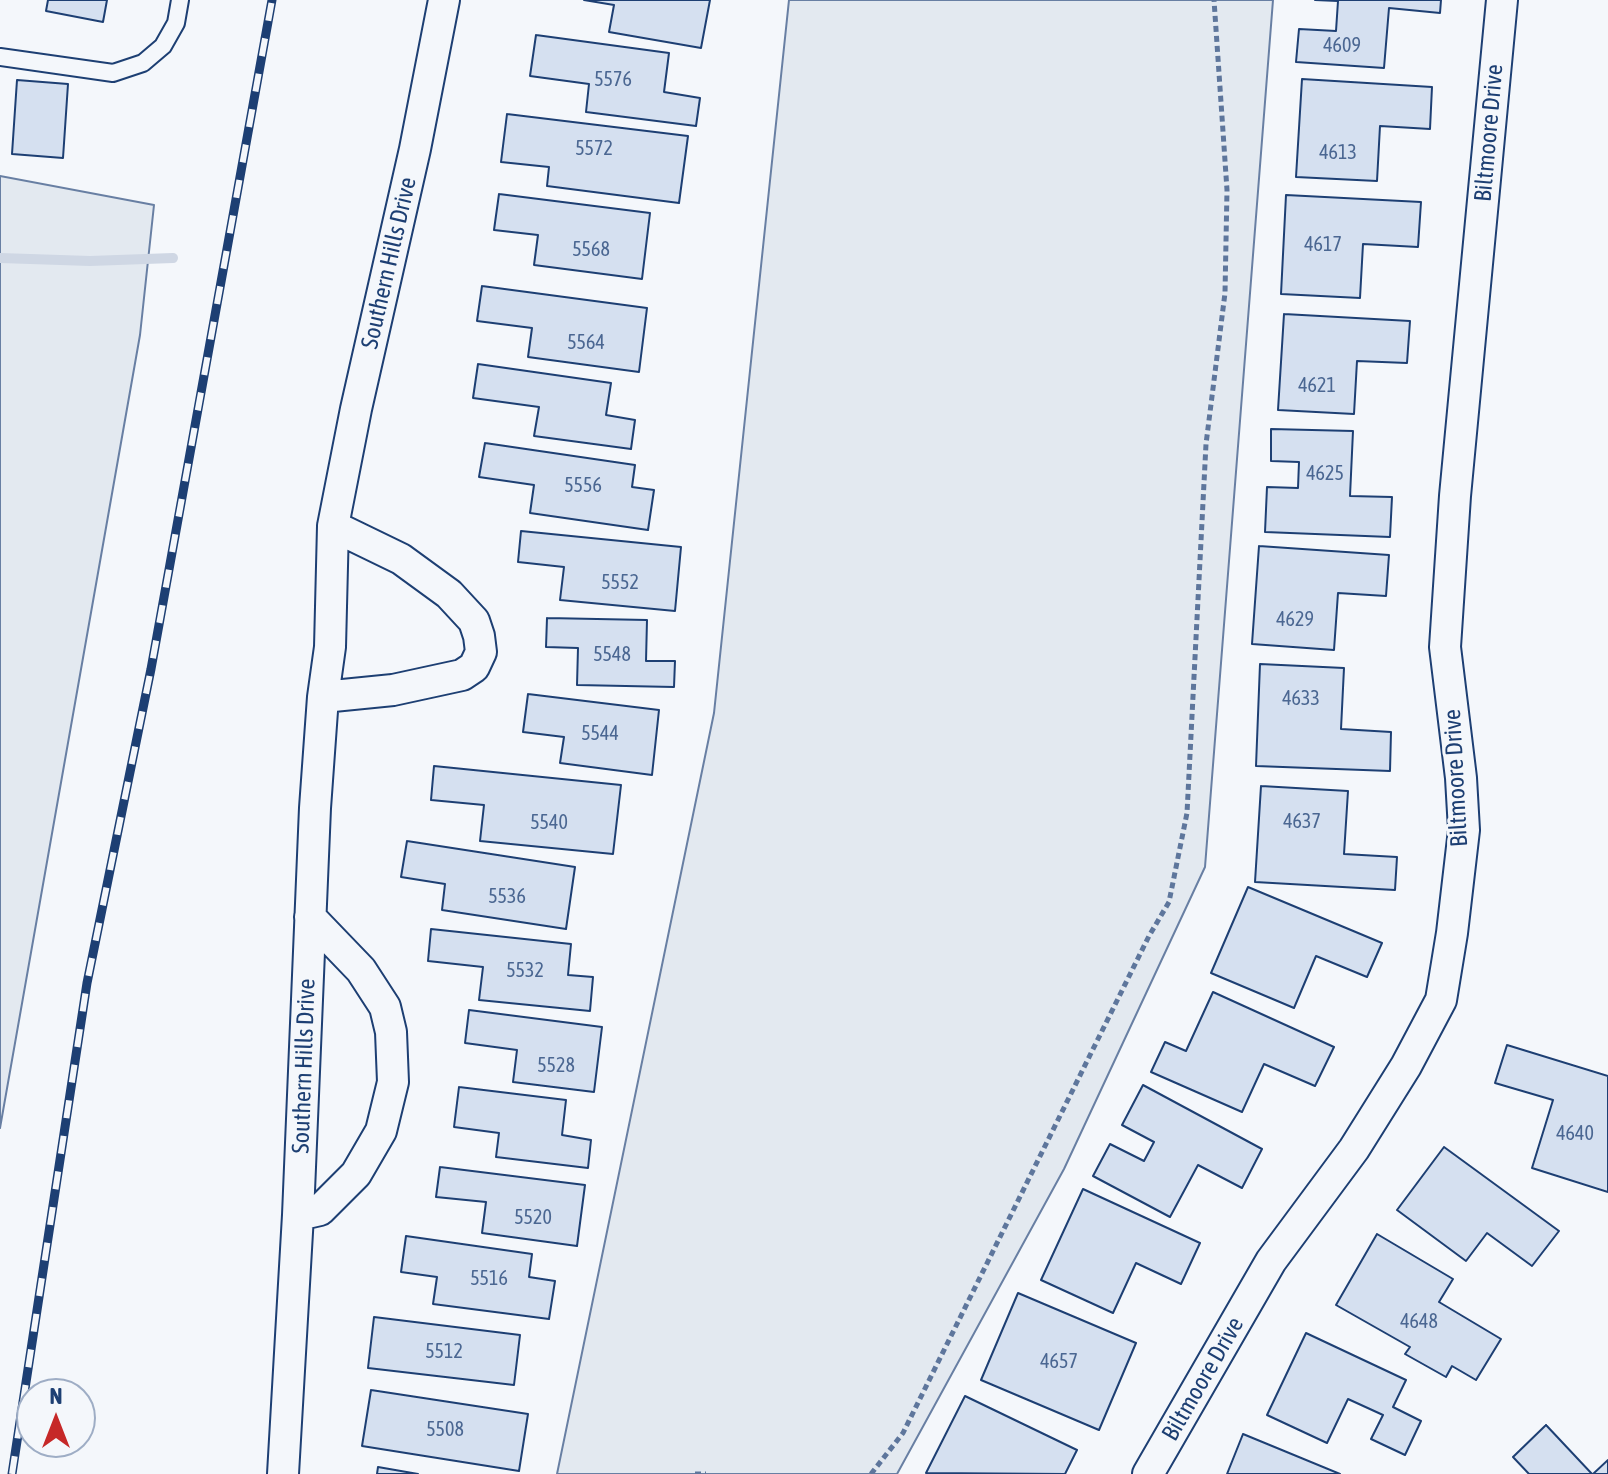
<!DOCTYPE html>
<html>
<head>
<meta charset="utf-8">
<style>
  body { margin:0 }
  #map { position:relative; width:1608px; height:1474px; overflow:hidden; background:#f4f7fb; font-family:"Asap Condensed",sans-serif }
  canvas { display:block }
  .north { position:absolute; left:16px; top:1378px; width:80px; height:80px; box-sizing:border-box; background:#f4f7fb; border:2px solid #9eadc5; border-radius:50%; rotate:0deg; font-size:22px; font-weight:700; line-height:32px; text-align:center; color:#1d3f73 }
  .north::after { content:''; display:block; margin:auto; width:28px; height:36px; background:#c62828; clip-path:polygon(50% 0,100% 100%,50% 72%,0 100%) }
</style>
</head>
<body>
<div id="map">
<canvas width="1608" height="1474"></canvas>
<div class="north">N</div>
</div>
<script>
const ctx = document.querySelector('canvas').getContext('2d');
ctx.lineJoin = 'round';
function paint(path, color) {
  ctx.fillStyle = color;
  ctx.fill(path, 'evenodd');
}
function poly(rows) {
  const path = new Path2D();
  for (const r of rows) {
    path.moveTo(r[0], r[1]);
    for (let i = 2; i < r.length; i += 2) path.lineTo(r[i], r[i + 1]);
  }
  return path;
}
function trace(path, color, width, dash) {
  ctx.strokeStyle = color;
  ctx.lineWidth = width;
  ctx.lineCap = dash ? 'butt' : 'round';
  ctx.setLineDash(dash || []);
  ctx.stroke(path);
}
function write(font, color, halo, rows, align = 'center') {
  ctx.font = font + ' "Asap Condensed",sans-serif';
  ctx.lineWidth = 6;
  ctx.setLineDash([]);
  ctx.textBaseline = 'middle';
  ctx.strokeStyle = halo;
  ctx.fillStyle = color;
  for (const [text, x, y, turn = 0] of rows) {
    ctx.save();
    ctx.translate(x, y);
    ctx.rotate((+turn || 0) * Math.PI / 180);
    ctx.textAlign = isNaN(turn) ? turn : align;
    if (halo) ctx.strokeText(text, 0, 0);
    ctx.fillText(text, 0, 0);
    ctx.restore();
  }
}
const green = poly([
  [789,0,1273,0,1205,867,1064,1169,897,1474,557,1474,714,713,789,0],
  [0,176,154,205,140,335,0,1128,0,176]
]);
const stream = poly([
  [0,258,90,261,173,258]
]);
const building = poly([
  [48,0,107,0,103,22,46,11,48,0],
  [584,0,710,0,701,48,609,32,614,5,584,0],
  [1315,0,1441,0,1440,13,1389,8,1384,68,1296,62,1299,29,1336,31,1338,1,1315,0],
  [536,35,669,53,664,92,700,98,696,126,586,112,589,84,530,76,536,35],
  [1302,79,1432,87,1430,129,1380,126,1377,181,1296,177,1302,79],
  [17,80,68,84,63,158,12,154,17,80],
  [507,114,688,136,679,203,547,186,549,167,501,162,507,114],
  [499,194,650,213,642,279,534,265,538,235,494,230,499,194],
  [1286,195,1421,202,1418,247,1363,244,1360,298,1281,294,1286,195],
  [482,286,647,308,639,372,528,357,532,328,477,321,482,286],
  [1284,314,1410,321,1407,363,1357,361,1354,414,1278,410,1284,314],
  [478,364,611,383,606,415,635,420,631,449,534,436,539,407,473,398,478,364],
  [1271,429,1353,431,1350,496,1392,497,1390,537,1265,532,1267,487,1298,488,1299,462,1271,461,1271,429],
  [485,443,635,465,632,487,654,490,648,530,530,513,534,485,479,477,485,443],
  [521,531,681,547,675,611,560,600,564,567,518,562,521,531],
  [1259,546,1389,555,1386,596,1338,593,1334,650,1252,644,1259,546],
  [547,618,647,620,646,661,675,661,674,687,577,685,578,648,546,647,547,618],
  [1260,664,1344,668,1341,729,1391,732,1390,771,1256,766,1260,664],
  [528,694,659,710,652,775,560,763,564,737,523,732,528,694],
  [434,766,621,785,613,854,480,841,484,805,431,800,434,766],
  [1261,786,1348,791,1344,854,1397,857,1395,890,1255,882,1261,786],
  [407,841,575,867,566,929,442,910,445,884,401,877,407,841],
  [1248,887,1382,943,1367,977,1316,956,1294,1008,1211,973,1248,887],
  [431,929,571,944,568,975,593,977,590,1011,479,1000,483,967,428,961,431,929],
  [1213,992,1334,1047,1315,1086,1264,1064,1242,1112,1151,1072,1165,1042,1186,1051,1213,992],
  [469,1010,602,1027,594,1092,513,1082,517,1050,465,1043,469,1010],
  [1507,1045,1608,1076,1608,1192,1532,1168,1553,1100,1495,1083,1507,1045],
  [1143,1085,1262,1149,1242,1188,1198,1165,1170,1217,1093,1176,1110,1144,1144,1161,1154,1142,1122,1125,1143,1085],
  [459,1087,566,1100,562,1135,591,1140,588,1168,496,1157,499,1133,454,1127,459,1087],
  [1444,1147,1559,1231,1532,1266,1487,1233,1466,1261,1397,1210,1444,1147],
  [440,1167,585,1185,577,1246,482,1233,486,1202,436,1197,440,1167],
  [1083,1189,1200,1243,1181,1284,1136,1263,1113,1313,1041,1280,1083,1189],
  [1377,1234,1453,1279,1439,1302,1501,1339,1476,1380,1452,1366,1446,1377,1405,1354,1410,1347,1336,1305,1377,1234],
  [406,1236,532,1254,529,1277,555,1281,549,1319,433,1304,437,1277,401,1272,406,1236],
  [1018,1293,1136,1343,1099,1430,981,1380,1018,1293],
  [374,1317,520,1335,514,1385,368,1368,374,1317],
  [1306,1333,1406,1380,1393,1407,1421,1421,1405,1455,1371,1439,1383,1415,1348,1399,1327,1443,1267,1415,1306,1333],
  [371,1390,528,1414,519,1471,362,1446,371,1390],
  [965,1396,1077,1450,1065,1474,926,1473,965,1396],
  [1546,1425,1592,1474,1529,1474,1513,1457,1546,1425],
  [1243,1434,1340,1474,1227,1474,1243,1434],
  [1608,1460,1608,1474,1593,1474,1608,1460],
  [378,1467,418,1474,377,1474,378,1467]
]);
const path = poly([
  [695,1474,706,1474],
  [871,1474,903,1433,1149,936,1169,902,1187,813,1206,444,1225,293,1227,190,1214,0]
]);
const service = poly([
  [0,57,113,73,143,63,163,46,176,23,180,0]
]);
const minor = poly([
  [323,697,393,690,462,675,474,667,481,652,479,636,474,621,449,594,401,559,333,526],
  [298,1215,320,1210,356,1174,381,1131,393,1082,391,1032,385,1007,361,970,310,917],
  [283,1474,298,1215,315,808,323,697,330,647,333,526,356,409,415,149,444,0],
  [1148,1474,1271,1261,1354,1149,1406,1066,1441,1000,1452,933,1464,830,1461,778,1445,647,1455,496,1502,0]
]);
const rail = poly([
  [12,1474,87,983,151,669,272,0]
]);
const numberNames = [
  ["4609",1342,46],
  ["5576",613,80],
  ["5572",594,149],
  ["4613",1338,153],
  ["4617",1323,245],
  ["5568",591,250],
  ["5564",586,343],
  ["4621",1317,386],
  ["4625",1325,474],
  ["5556",583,486],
  ["5552",620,583],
  ["4629",1295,620],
  ["5548",612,655],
  ["4633",1301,699],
  ["5544",600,734],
  ["4637",1302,822],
  ["5540",549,823],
  ["5536",507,897],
  ["5532",525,971],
  ["5528",556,1066],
  ["4640",1575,1134],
  ["5520",533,1218],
  ["5516",489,1279],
  ["4648",1419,1322],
  ["5512",444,1352],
  ["4657",1059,1362],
  ["5508",445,1430]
];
const streetNames = [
  ["Biltmoore Drive",1489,133,-85],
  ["Southern Hills Drive",389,263,-77],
  ["Biltmoore Drive",1456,778,-93],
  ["Southern Hills Drive",304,1066,-88],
  ["Biltmoore Drive",1203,1379,-60]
];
paint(green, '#e3e9f0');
trace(green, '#687fa3', 2);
trace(stream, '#cfd7e4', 10);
paint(building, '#d5e0f0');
trace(building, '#1d3f73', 2);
trace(service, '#1d3f73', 20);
trace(minor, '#1d3f73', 34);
trace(path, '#5e769c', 5, [6, 4]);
trace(service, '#f4f7fb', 16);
trace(minor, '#f4f7fb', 30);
trace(rail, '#1d3f73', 9);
trace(rail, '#f4f7fb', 6, [18]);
write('20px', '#4b6792', null, numberNames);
write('24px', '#1d3f73', '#f4f7fb', streetNames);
</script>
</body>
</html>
